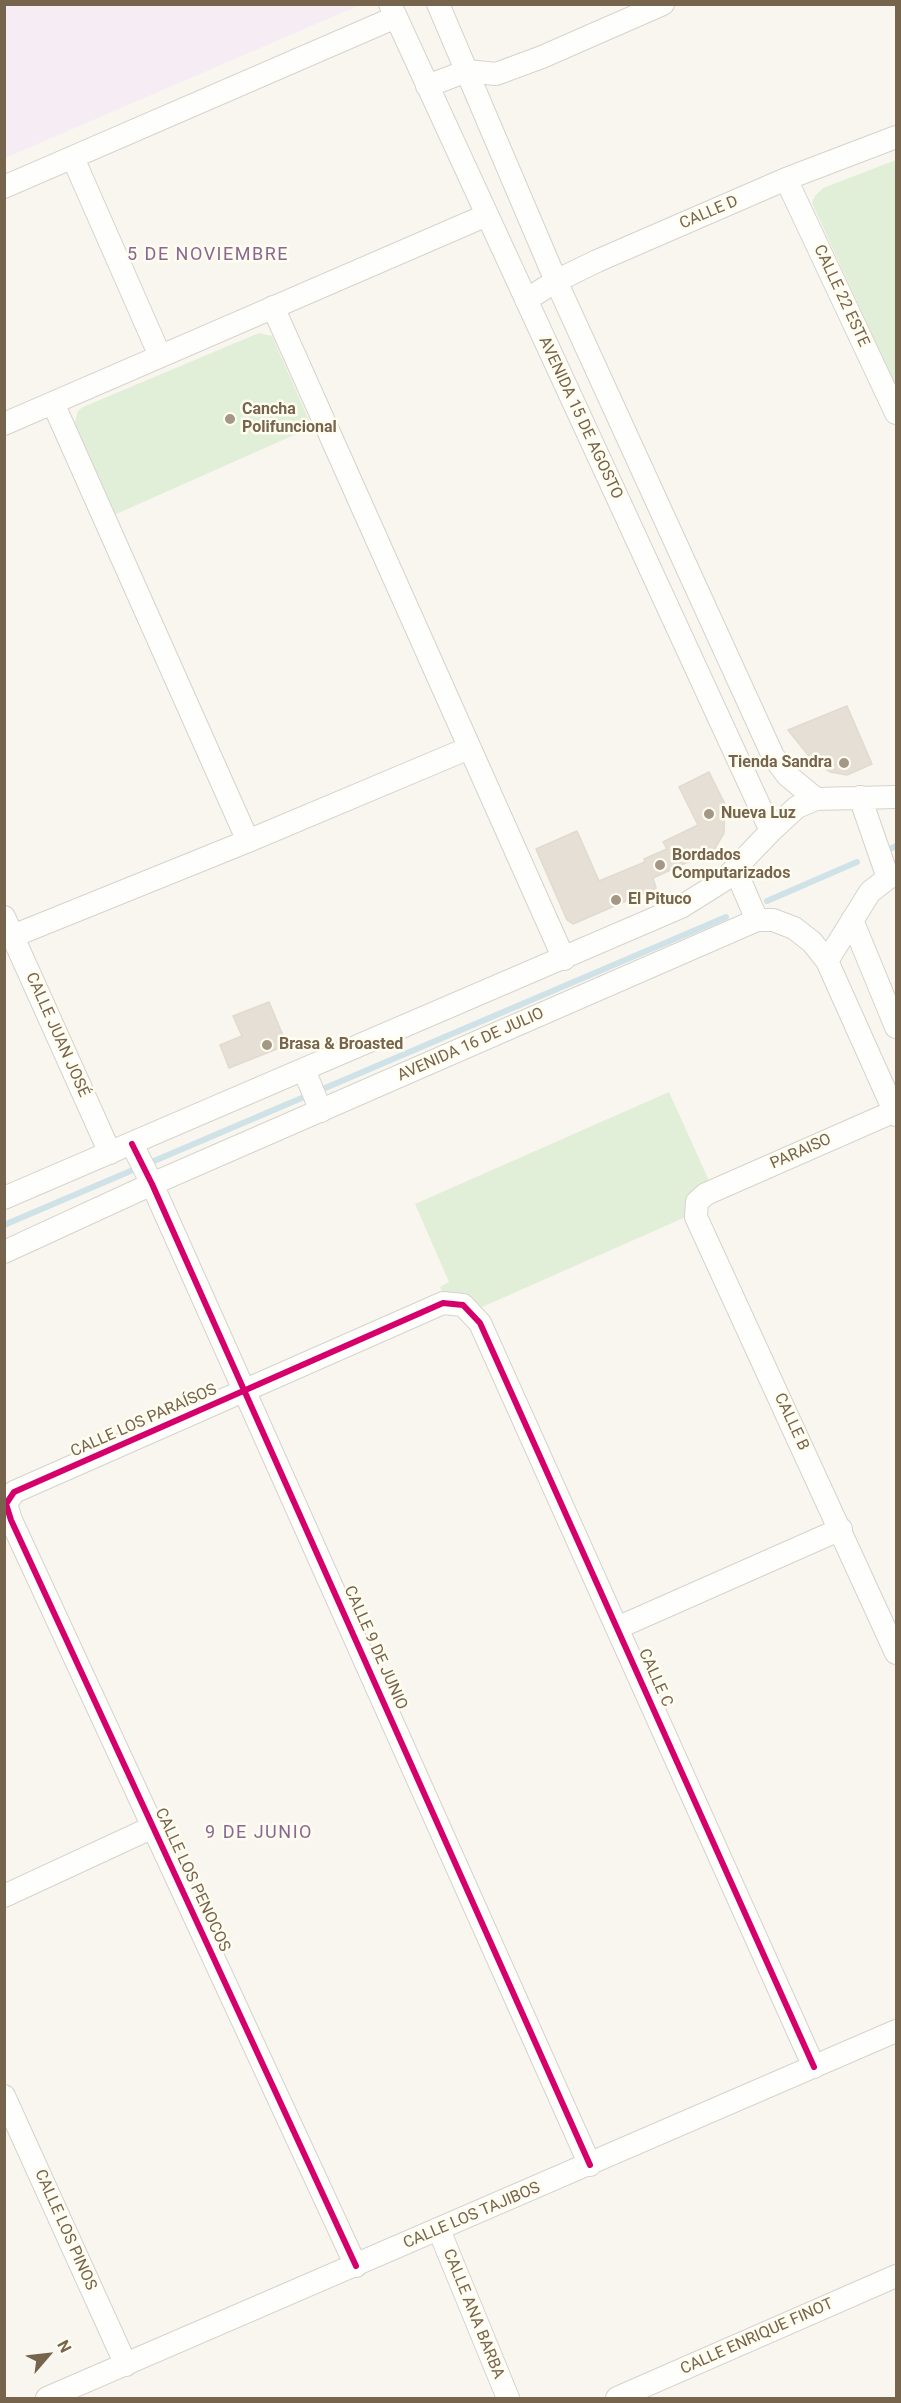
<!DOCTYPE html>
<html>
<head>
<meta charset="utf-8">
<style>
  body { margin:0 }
  #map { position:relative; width:901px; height:2403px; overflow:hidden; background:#f8f6ee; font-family:Roboto,sans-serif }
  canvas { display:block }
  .frame { position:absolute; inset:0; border:6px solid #77644d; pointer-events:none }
  .north { position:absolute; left:18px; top:2325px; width:60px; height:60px; -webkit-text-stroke:4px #fffcf0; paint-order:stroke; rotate:62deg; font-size:16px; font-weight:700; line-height:24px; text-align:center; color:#77644d }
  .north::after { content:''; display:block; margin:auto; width:21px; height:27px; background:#77644d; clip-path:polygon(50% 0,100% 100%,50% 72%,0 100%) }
</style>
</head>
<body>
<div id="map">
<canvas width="901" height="2403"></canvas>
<div class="frame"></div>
<div class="north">N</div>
</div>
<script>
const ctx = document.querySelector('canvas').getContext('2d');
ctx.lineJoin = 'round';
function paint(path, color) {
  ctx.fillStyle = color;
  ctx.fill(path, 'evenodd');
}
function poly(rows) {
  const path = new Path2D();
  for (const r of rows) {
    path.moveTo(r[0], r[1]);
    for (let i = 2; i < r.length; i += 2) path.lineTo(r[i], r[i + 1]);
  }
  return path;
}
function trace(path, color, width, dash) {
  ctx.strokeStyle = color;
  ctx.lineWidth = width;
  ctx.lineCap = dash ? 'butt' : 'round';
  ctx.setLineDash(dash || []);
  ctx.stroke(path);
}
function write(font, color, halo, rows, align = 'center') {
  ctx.font = font + ' Roboto,sans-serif';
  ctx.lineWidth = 5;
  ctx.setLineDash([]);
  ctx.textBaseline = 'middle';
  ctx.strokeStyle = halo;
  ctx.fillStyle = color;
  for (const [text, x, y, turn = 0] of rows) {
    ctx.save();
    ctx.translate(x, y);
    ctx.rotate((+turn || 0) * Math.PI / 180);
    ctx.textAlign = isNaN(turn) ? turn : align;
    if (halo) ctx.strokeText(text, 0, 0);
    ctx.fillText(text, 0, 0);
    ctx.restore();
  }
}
const education = poly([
  [5,4,360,4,360,5,5,158]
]);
const green = poly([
  [896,160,896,387,812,203,815,196,823,188],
  [259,333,272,336,312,427,114,515,74,426,78,411,83,407],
  [669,1092,710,1183,688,1216,482,1307,471,1298,445,1297,440,1287,449,1282,415,1204]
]);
const stream = poly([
  [892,848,896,846],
  [767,901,857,862],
  [4,1225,726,917]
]);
const building = poly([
  [847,706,872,764,847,775,830,772,812,760,788,730,847,706],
  [709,772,725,804,724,833,714,850,653,878,656,888,573,924,567,920,536,849,577,831,599,881,645,862,644,859,667,849,663,842,698,825,679,787,709,772],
  [269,1002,287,1045,229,1068,220,1045,242,1036,233,1016,269,1002]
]);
const minor = poly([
  [390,4,771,831],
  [438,4,556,281,773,756,787,775,816,799],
  [427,86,467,71,496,74,542,57,663,4],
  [73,158,160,356],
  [786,179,896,413],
  [4,187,396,17],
  [526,300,556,281,597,261,786,179,896,137],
  [273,307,564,959],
  [53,403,248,841],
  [4,424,487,215],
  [860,797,888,878],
  [735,869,757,920],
  [4,917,110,1153],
  [852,920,896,1027],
  [13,936,248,841,469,748],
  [827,961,870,892,888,878,896,875],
  [304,1070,321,1111],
  [895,1111,706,1194,697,1202,696,1217,896,1653],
  [132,1144,152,1184,590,2165],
  [4,1198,681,907,724,880,771,831,797,807,816,799,896,797],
  [4,1252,152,1184,757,920,773,920,794,928,812,942,827,961,896,1115],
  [617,1628,841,1529],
  [4,1896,153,1827],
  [4,2096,126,2365],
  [439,2230,508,2398],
  [356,2266,11,1520,6,1504,14,1492,443,1303,463,1305,480,1323,814,2067],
  [47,2398,896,2031],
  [617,2398,896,2276]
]);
const cycleway = poly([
  [132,1144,152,1184,590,2165],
  [356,2266,11,1520,6,1504,14,1492,443,1303,463,1305,480,1323,814,2067]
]);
const markers = [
  [230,419,6,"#a49785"],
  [844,763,6,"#a49785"],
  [709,814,6,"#a49785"],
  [660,865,6,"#a49785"],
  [616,900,6,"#a49785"],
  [267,1045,6,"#a49785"]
];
const streetNames = [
  ["CALLE D",709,213,-23],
  ["CALLE 22 ESTE",841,296,65],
  ["AVENIDA 15 DE AGOSTO",580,418,65],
  ["CALLE JUAN JOSÉ",57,1035,66],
  ["AVENIDA 16 DE JULIO",471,1045,-24],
  ["PARAISO",801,1152,-24],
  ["CALLE LOS PARAÍSOS",144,1421,-24],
  ["CALLE B",791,1422,65],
  ["CALLE 9 DE JUNIO",375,1648,66],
  ["CALLE C",655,1678,66],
  ["CALLE LOS PENOCOS",192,1880,65],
  ["CALLE LOS TAJIBOS",472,2216,-23],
  ["CALLE LOS PINOS",65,2230,66],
  ["CALLE ANA BARBA",473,2314,68],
  ["CALLE ENRIQUE FINOT",757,2337,-24]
];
const poiNames = [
  ["Cancha",242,410],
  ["Polifuncional",242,428],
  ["Tienda Sandra",832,763,"right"],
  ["Nueva Luz",721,814],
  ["Bordados",672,856],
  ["Computarizados",672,874],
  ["El Pituco",628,900],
  ["Brasa & Broasted",279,1045]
];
const neighbourhoodNames = [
  ["5 DE NOVIEMBRE",208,255],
  ["9 DE JUNIO",259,1833]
];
paint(education, '#f6edf4');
paint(green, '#e1efd9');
trace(stream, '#cfe2e8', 6);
paint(building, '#e5dfd5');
trace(building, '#e1dad0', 1.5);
trace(minor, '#d7d3cc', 24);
trace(minor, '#fefefc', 22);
trace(cycleway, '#d6006c', 6);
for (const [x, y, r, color] of markers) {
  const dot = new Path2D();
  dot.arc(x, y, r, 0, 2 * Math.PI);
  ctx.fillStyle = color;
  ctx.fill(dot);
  trace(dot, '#fffcf0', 2);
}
write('16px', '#77644d', '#fffcf0', streetNames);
write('bold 16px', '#77644d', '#fffcf0', poiNames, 'left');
ctx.letterSpacing = '1.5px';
write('18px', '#8c6692', '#fffcf0', neighbourhoodNames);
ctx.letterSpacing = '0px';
</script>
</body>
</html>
